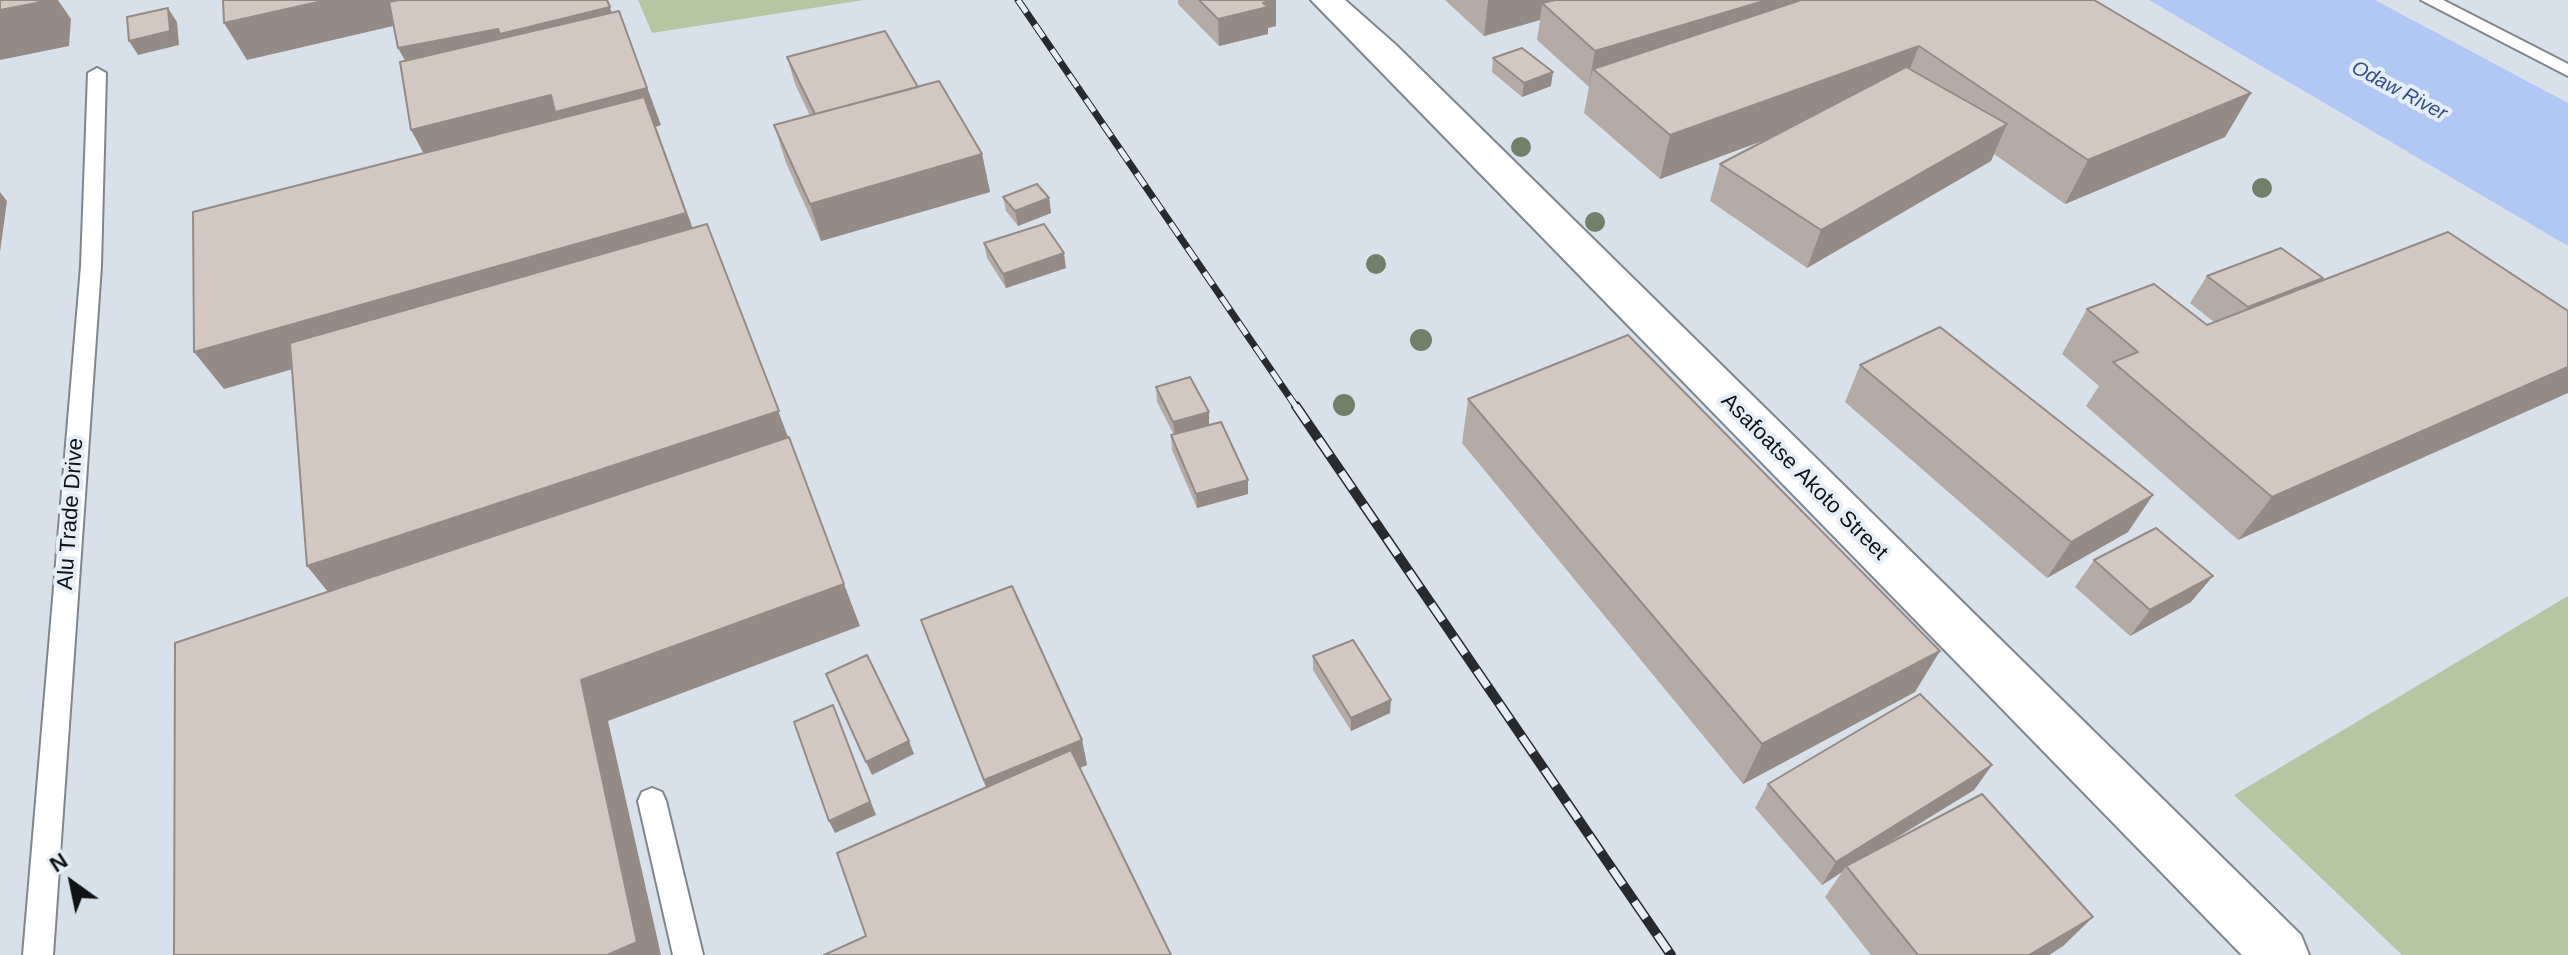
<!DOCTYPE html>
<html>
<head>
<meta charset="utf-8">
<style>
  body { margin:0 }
  #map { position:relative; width:2568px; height:955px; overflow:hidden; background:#d8e1e9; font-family:Arial,sans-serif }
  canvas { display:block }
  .north { position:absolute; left:32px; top:843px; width:80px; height:80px; -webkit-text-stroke:6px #e5eef7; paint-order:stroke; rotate:327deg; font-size:22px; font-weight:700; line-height:32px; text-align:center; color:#101316 }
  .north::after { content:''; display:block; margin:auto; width:28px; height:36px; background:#101316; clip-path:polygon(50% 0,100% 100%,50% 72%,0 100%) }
</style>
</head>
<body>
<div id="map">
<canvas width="2568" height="955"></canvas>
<div class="north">N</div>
</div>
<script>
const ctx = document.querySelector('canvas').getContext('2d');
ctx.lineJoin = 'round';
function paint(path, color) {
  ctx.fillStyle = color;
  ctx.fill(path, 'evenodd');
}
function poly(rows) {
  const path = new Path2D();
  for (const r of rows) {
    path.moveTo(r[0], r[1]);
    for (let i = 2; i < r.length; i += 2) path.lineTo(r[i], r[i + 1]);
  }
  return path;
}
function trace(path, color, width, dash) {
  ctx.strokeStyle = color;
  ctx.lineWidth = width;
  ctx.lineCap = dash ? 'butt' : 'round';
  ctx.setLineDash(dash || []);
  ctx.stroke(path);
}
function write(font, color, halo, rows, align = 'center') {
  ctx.font = font + ' Arial,sans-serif';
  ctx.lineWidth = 8;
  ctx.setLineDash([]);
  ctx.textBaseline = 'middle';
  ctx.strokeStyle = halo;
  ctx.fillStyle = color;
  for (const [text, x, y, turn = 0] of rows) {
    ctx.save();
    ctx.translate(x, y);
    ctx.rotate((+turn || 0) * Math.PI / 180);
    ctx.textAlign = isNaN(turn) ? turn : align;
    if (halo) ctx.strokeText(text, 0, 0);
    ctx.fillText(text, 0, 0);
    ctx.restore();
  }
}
const green = poly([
  [638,0,864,0,652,33],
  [2568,596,2568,955,2402,955,2234,795]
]);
const water = poly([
  [2149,0,2375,0,2568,103,2568,246]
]);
const service = poly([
  [2421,0,2443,0,2568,64,2568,76,2421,0],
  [97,68,106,73,101,266,53,955,23,955,81,266,88,73,97,68],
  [652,788,662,792,666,801,703,955,673,955,638,801,642,792,652,788]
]);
const minor = poly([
  [1311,0,1345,0,1396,45,2301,935,2309,955,2242,955,1311,0]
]);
const railFar1 = poly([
  [1018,0,1297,408]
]);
const rail = poly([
  [1296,406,1671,955]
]);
const trees = [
  [1521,147,10],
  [2262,188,10],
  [1595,222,10],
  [1376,264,10],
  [1421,340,11],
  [1344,405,11]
];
const wall = poly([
  [1178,0,1276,0,1276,26,1268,28,1268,34,1219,46,1178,4],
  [1445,0,2094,0,2251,93,2225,137,2065,204,1994,154,1991,161,1807,268,1710,201,1720,164,1767,139,1660,179,1584,113,1589,87,1537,40,1540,20,1484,36],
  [787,57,918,87,982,154,990,192,821,241,786,163,774,125,810,116,795,84],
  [1493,58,1551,86,1522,97,1492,72],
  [1003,197,1049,198,1051,213,1018,226,1006,211],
  [984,243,1066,268,1006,288,987,258],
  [2207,276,2323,278,2320,281,2568,311,2238,540,2086,406,2099,386,2062,354,2087,309,2207,325,2214,322,2190,303],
  [1860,365,2128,532,2047,578,1845,402],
  [1156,387,1209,425,1248,480,1248,494,1197,508,1172,450,1171,435,1174,435,1157,402],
  [1468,399,1915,692,1743,784,1462,443],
  [2094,560,2191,602,2130,636,2075,587],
  [921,620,1082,740,1087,765,1079,768,866,936,986,788,930,646],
  [1313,656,1390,713,1351,731,1313,670],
  [1992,765,1974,790,1883,846,2093,917,2063,946,2049,955,1871,955,1825,897,1842,872,1822,885,1755,808,1768,784]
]);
const shadedWall = poly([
  [19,0,58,0,71,19,69,46,0,60,0,10],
  [327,0,505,0,247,60,224,23],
  [607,0,624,44,418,84,398,48],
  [1272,0,1276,0,1276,26,1268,28,1268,34,1219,46,1218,19],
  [1488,0,1607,0,1542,3,1540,20,1484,36],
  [1767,0,1876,0,1593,69,1588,88,1595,51],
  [168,8,177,22,179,45,138,55,129,41],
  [619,11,661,125,656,127,701,251,224,389,194,352,431,167,411,130],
  [1919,46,1902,89,1660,179,1670,135],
  [1553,72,1551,86,1522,97,1524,83],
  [2251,93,2225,137,2065,204,2088,160],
  [2007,124,1991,161,1807,268,1821,230],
  [982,154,990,192,821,241,810,204],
  [0,192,7,201,0,252],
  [1049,198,1051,213,1018,226,1015,211],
  [707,224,860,626,608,721,661,955,607,955,342,609,307,566],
  [1064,253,1066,268,1006,288,1003,274],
  [2323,278,2303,305,2230,334,2248,307],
  [2568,367,2568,393,2238,540,2272,497],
  [1209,412,1209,427,1175,437,1173,422],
  [1248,480,1248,494,1197,508,1196,494],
  [2153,495,2128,532,2047,578,2071,542],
  [2213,576,2191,602,2130,636,2150,610],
  [1940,651,1915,692,1743,784,1762,744],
  [1391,700,1390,713,1351,731,1351,718],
  [833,705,876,815,835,833,829,821],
  [1082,740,1087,765,992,804,984,780],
  [909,741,914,754,872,775,866,762],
  [1992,765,1974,790,1847,868,1846,866,1842,872,1822,885,1836,862],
  [2093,917,2063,946,2049,955,2029,955]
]);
const building = poly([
  [0,0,38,0,37,3,0,10,0,0],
  [223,0,327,0,224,23,223,0],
  [399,0,607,0,610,7,500,34,498,29,398,48,389,2,399,0],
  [1199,0,1272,0,1263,3,1268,7,1218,19,1199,0],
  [1555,0,1767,0,1595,51,1542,3,1555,0],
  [1801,0,2094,0,2251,93,2088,160,1919,46,1670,135,1593,69,1801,0],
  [168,8,170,31,129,41,127,17,168,8],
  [619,11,647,88,555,112,551,95,411,130,400,62,619,11],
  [885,31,918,87,815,114,787,57,885,31],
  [1522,48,1553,72,1524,83,1493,58,1522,48],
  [1906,67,2007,124,1821,230,1720,164,1906,67],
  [939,81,982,154,810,204,774,125,939,81],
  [644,97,686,213,194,352,193,212,644,97],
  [1037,184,1049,198,1015,211,1003,197,1037,184],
  [707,224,779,411,307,566,290,343,707,224],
  [1044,224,1064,253,1003,274,984,243,1044,224],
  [2448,232,2568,311,2568,367,2272,497,2113,362,2138,352,2087,309,2154,284,2207,325,2448,232],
  [2281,248,2323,278,2248,307,2207,276,2281,248],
  [1940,327,2153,495,2071,542,1860,365,1940,327],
  [1628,335,1940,651,1762,744,1468,399,1628,335],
  [1190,377,1209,412,1173,422,1156,387,1190,377],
  [1221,422,1248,480,1196,494,1171,435,1221,422],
  [789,437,844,584,581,680,637,942,607,955,174,955,175,643,789,437],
  [2156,528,2213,576,2150,610,2094,560,2156,528],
  [1012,586,1082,740,984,780,921,620,1012,586],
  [1353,640,1391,700,1351,718,1313,656,1353,640],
  [867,655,909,741,866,762,826,674,867,655],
  [1920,694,1992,765,1836,862,1768,784,1920,694],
  [833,705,870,802,829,821,794,722,833,705],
  [1071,750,1171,955,824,955,866,936,837,853,1071,750],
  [1982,794,2093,917,2029,955,1918,955,1846,866,1982,794]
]);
const farWaternames = [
  ["Odaw River",2399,91,28]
];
const streetNames = [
  ["Asafoatse Akoto Street",1804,477,45],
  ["Alu Trade Drive",71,514,-86]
];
paint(green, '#b5c6a3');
paint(water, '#b1c8f4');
trace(service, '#7e868e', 4);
trace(minor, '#7e868e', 4);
paint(service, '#fff');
paint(minor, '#fff');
trace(railFar1, '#272a2e', 7);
trace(rail, '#272a2e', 10);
trace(railFar1, '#e5eef7', 5, [15]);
trace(rail, '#e5eef7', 7, [20]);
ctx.fillStyle = '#728069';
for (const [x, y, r] of trees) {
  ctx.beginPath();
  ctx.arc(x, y, r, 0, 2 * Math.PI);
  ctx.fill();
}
paint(wall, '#b5aba6');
paint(shadedWall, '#948b87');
paint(building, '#d3c7c1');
trace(building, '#948b87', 2);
write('italic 20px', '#344f86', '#e5eef7', farWaternames);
write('22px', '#101316', '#e5eef7', streetNames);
</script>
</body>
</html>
